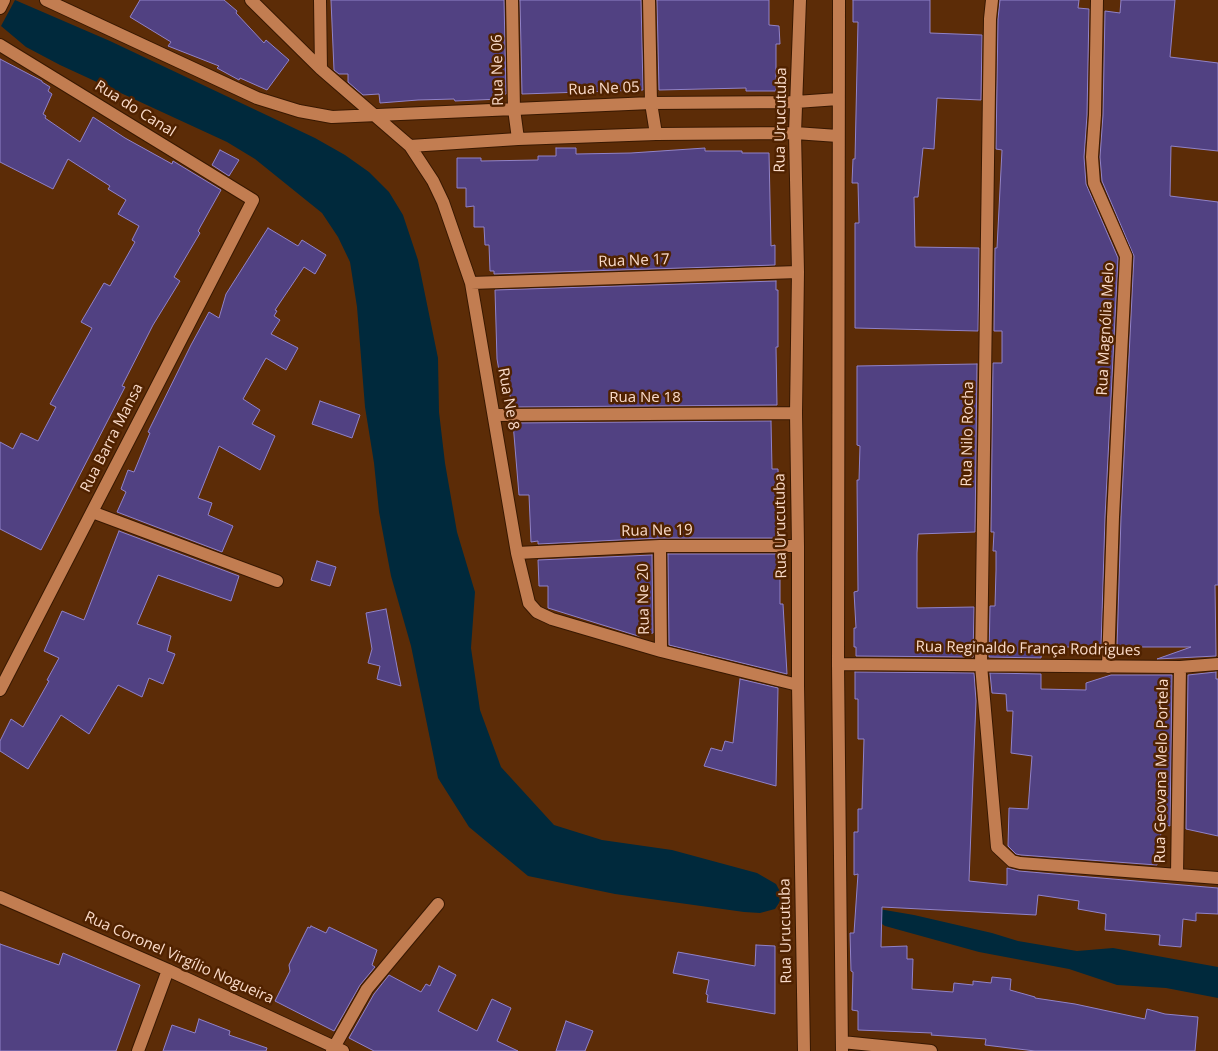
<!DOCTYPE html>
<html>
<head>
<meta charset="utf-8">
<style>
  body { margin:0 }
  canvas { display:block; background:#5c2c07 }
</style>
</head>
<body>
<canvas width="1218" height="1051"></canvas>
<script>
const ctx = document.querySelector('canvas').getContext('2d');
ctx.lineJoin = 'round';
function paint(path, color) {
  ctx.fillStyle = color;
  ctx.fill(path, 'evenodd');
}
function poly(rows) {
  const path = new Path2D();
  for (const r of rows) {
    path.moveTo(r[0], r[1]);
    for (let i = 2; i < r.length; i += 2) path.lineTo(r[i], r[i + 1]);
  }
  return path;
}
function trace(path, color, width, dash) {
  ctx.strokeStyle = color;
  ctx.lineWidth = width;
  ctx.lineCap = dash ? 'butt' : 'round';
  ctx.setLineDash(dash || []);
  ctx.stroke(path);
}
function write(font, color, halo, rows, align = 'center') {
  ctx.font = font + ' "Open Sans",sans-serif';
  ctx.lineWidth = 5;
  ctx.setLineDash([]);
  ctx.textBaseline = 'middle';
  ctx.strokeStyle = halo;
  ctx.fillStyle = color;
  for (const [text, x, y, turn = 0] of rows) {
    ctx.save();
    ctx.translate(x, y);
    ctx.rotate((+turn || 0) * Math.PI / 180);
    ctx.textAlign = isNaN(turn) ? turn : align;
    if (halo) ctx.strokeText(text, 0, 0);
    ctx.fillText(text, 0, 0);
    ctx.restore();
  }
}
const water = poly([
  [15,0,110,41,315,138,345,155,369,172,389,192,403,215,418,260,438,358,439,412,445,463,457,532,475,592,471,648,480,710,501,767,554,825,602,840,672,850,757,873,776,884,783,897,775,909,760,913,744,912,615,894,528,876,469,827,438,778,411,646,391,576,379,512,374,463,365,407,357,307,350,262,338,237,322,213,255,159,227,142,60,65,26,47,1,26],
  [879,909,914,915,992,933,1018,941,1077,951,1113,948,1218,967,1218,998,1166,988,1117,985,1069,969,979,952,885,926,873,918]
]);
const building = poly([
  [140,0,224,0,237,11,236,13,264,43,266,40,289,60,267,90,240,78,239,80,217,68,219,66,168,46,171,42,130,17,140,0],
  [331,0,504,0,506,94,500,94,500,99,455,101,454,99,418,100,380,103,379,94,363,95,348,82,348,74,339,74,334,70,331,0],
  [520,0,641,0,643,90,522,94,520,0],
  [657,0,769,0,769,25,779,26,780,44,776,44,776,91,746,91,746,88,659,90,657,0],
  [853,0,930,0,930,33,982,35,981,100,937,98,934,149,923,148,918,197,914,197,915,247,979,248,978,331,855,328,855,223,859,223,858,183,852,183,853,159,855,159,858,22,853,22,853,0],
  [1000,0,1079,0,1078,8,1089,9,1087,115,1084,157,1086,184,1118,258,1105,517,1101,647,1042,647,1041,658,989,657,990,606,995,606,996,570,996,551,993,551,994,532,991,532,993,363,1002,363,1002,331,994,331,995,248,997,248,1002,150,996,149,998,19,1000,0],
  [1121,0,1175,0,1170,57,1218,63,1218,151,1171,146,1170,196,1218,202,1218,585,1215,585,1216,656,1157,659,1191,647,1117,647,1121,517,1134,256,1102,181,1100,157,1103,115,1105,11,1120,13,1121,0],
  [0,59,42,81,42,82,50,87,48,91,52,94,43,114,46,116,45,118,80,142,93,117,125,138,172,164,173,161,221,190,198,231,200,233,174,277,180,281,153,325,122,386,125,387,41,550,0,529,0,442,13,449,21,433,38,441,56,407,50,404,92,328,81,322,104,283,110,286,135,242,132,240,139,226,118,214,126,200,108,189,110,186,68,159,53,189,0,162,0,59],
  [556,148,576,148,576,154,631,153,705,148,705,151,742,151,742,153,769,153,771,246,775,245,775,265,494,274,494,271,490,271,489,245,485,245,484,227,474,227,474,206,466,207,466,188,457,188,457,158,481,158,481,161,538,160,538,156,556,156,556,148],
  [220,150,239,160,229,176,212,165,220,150],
  [268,228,298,246,302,240,326,255,315,274,304,267,275,310,277,311,274,316,280,320,271,334,298,348,286,370,266,358,243,399,260,410,252,424,275,436,260,470,219,446,198,498,212,503,208,515,233,526,222,552,117,512,126,492,121,489,128,470,134,472,150,433,148,432,191,345,209,312,219,318,226,294,268,228],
  [776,281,776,290,778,290,778,347,776,347,777,405,511,407,510,394,503,394,497,359,495,290,776,281],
  [977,364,975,532,918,534,917,553,917,608,974,607,973,657,856,656,856,647,854,647,854,628,856,628,854,592,858,591,857,480,859,480,860,446,857,445,857,366,977,364],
  [320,401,360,415,352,438,312,424,320,401],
  [771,421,772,469,778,469,780,538,660,538,538,544,538,541,531,542,529,495,519,495,513,423,771,421],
  [119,531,239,576,231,601,158,575,137,624,171,636,167,651,175,654,163,684,149,678,142,697,118,685,89,734,61,715,28,769,0,751,0,741,11,719,23,727,49,681,47,680,59,658,44,651,62,611,84,620,119,531],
  [668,554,780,554,780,604,783,604,787,674,669,645,668,554],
  [652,555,653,633,638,636,548,608,548,586,539,586,538,560,652,555],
  [317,561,336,567,330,586,311,580,317,561],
  [386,609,398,672,401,686,377,679,380,666,368,663,372,649,366,613,386,609],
  [855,672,974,673,976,701,969,881,1007,885,1007,868,1019,871,1218,888,1218,914,1196,913,1196,921,1183,919,1181,947,1159,945,1160,935,1105,930,1106,914,1078,909,1079,901,1038,895,1036,915,882,907,881,947,907,946,907,959,913,959,912,989,953,992,954,983,973,985,973,981,991,983,992,977,1011,979,1010,990,1035,997,1035,998,1075,1004,1145,1019,1147,1009,1165,1014,1198,1017,1195,1051,1035,1051,985,1045,986,1039,931,1035,932,1033,858,1030,858,1011,852,1010,853,972,851,971,850,933,854,933,858,874,854,875,854,832,858,832,858,809,862,809,864,739,858,739,858,699,855,699,855,672],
  [1216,672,1216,679,1218,679,1218,836,1186,829,1188,675,1216,672],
  [990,673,1041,674,1041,689,1086,690,1086,683,1111,675,1172,675,1170,826,1162,824,1157,865,1021,855,1016,854,1008,846,1009,808,1028,809,1032,756,1011,753,1013,711,1007,711,1006,694,992,693,990,673],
  [740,679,778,688,776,786,704,766,711,748,722,751,725,741,733,743,740,679],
  [311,926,326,933,329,927,377,950,372,965,375,967,360,985,334,1031,275,1001,290,971,289,965,308,927,310,928,311,926],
  [0,944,59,965,63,953,140,985,116,1051,0,1051,0,944],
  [756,945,775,946,775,1014,707,1002,708,995,706,994,709,980,673,973,678,952,755,966,756,945],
  [439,966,456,975,438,1011,477,1031,492,999,511,1008,497,1041,518,1051,374,1051,349,1038,374,994,389,975,421,992,426,984,430,986,439,966],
  [199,1019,230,1031,229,1035,267,1048,266,1051,163,1051,172,1025,195,1033,199,1019],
  [566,1021,593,1031,585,1051,556,1051,566,1021]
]);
const minor = poly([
  [46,0,257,98,299,111,332,117,651,103,796,102,838,99],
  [251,0,321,69,410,146,433,181,443,202,471,283,517,553,529,603,537,612,552,619,661,651,798,685],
  [320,0,321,69],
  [512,0,514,109,518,139],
  [649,0,651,103,656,134],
  [800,0,795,133,798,272,796,413,798,546,798,685,804,1051],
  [839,0,838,664,842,1051],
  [992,0,990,19,981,665,997,847,1012,861,1020,863,1218,878],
  [1097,0,1095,115,1092,157,1094,183,1126,256,1113,517,1108,667],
  [0,8,4,0],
  [0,45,253,200,0,690],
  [410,146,518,139,656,134,795,133,838,136],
  [471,283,798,272],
  [495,415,796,413],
  [92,512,277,581],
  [660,546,661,651],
  [517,553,660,546,798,546],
  [838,664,1180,667,1218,664],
  [1177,875,1180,667],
  [0,897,168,970,343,1051],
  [842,1042,931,1051],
  [138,1051,168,970],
  [332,1051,367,989,438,904]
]);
const streetNames = [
  ["Rua Ne 06",498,70,-91],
  ["Rua Ne 05",604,89,-2],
  ["Rua do Canal",135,109,32],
  ["Rua Urucutuba",781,120,-89],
  ["Rua Ne 17",634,261,-2],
  ["Rua Magnólia Melo",1106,329,-87],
  ["Rua Ne 18",645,398],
  ["Rua Ne 8",508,399,80],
  ["Rua Nilo Rocha",968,434,-89],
  ["Rua Barra Mansa",112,438,-63],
  ["Rua Urucutuba",781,526,-91],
  ["Rua Ne 19",657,531,-1],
  ["Rua Ne 20",644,599,-91],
  ["Rua Reginaldo França Rodrigues",1028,649,1],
  ["Rua Geovana Melo Portela",1162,771,-89],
  ["Rua Urucutuba",786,931,-91],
  ["Rua Coronel Virgílio Nogueira",179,958,24]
];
paint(water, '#00293c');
paint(building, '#514182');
trace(building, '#9082c8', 1);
trace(minor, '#381801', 14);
trace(minor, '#c27d51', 12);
write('15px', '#fadbc9', '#502200', streetNames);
</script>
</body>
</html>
